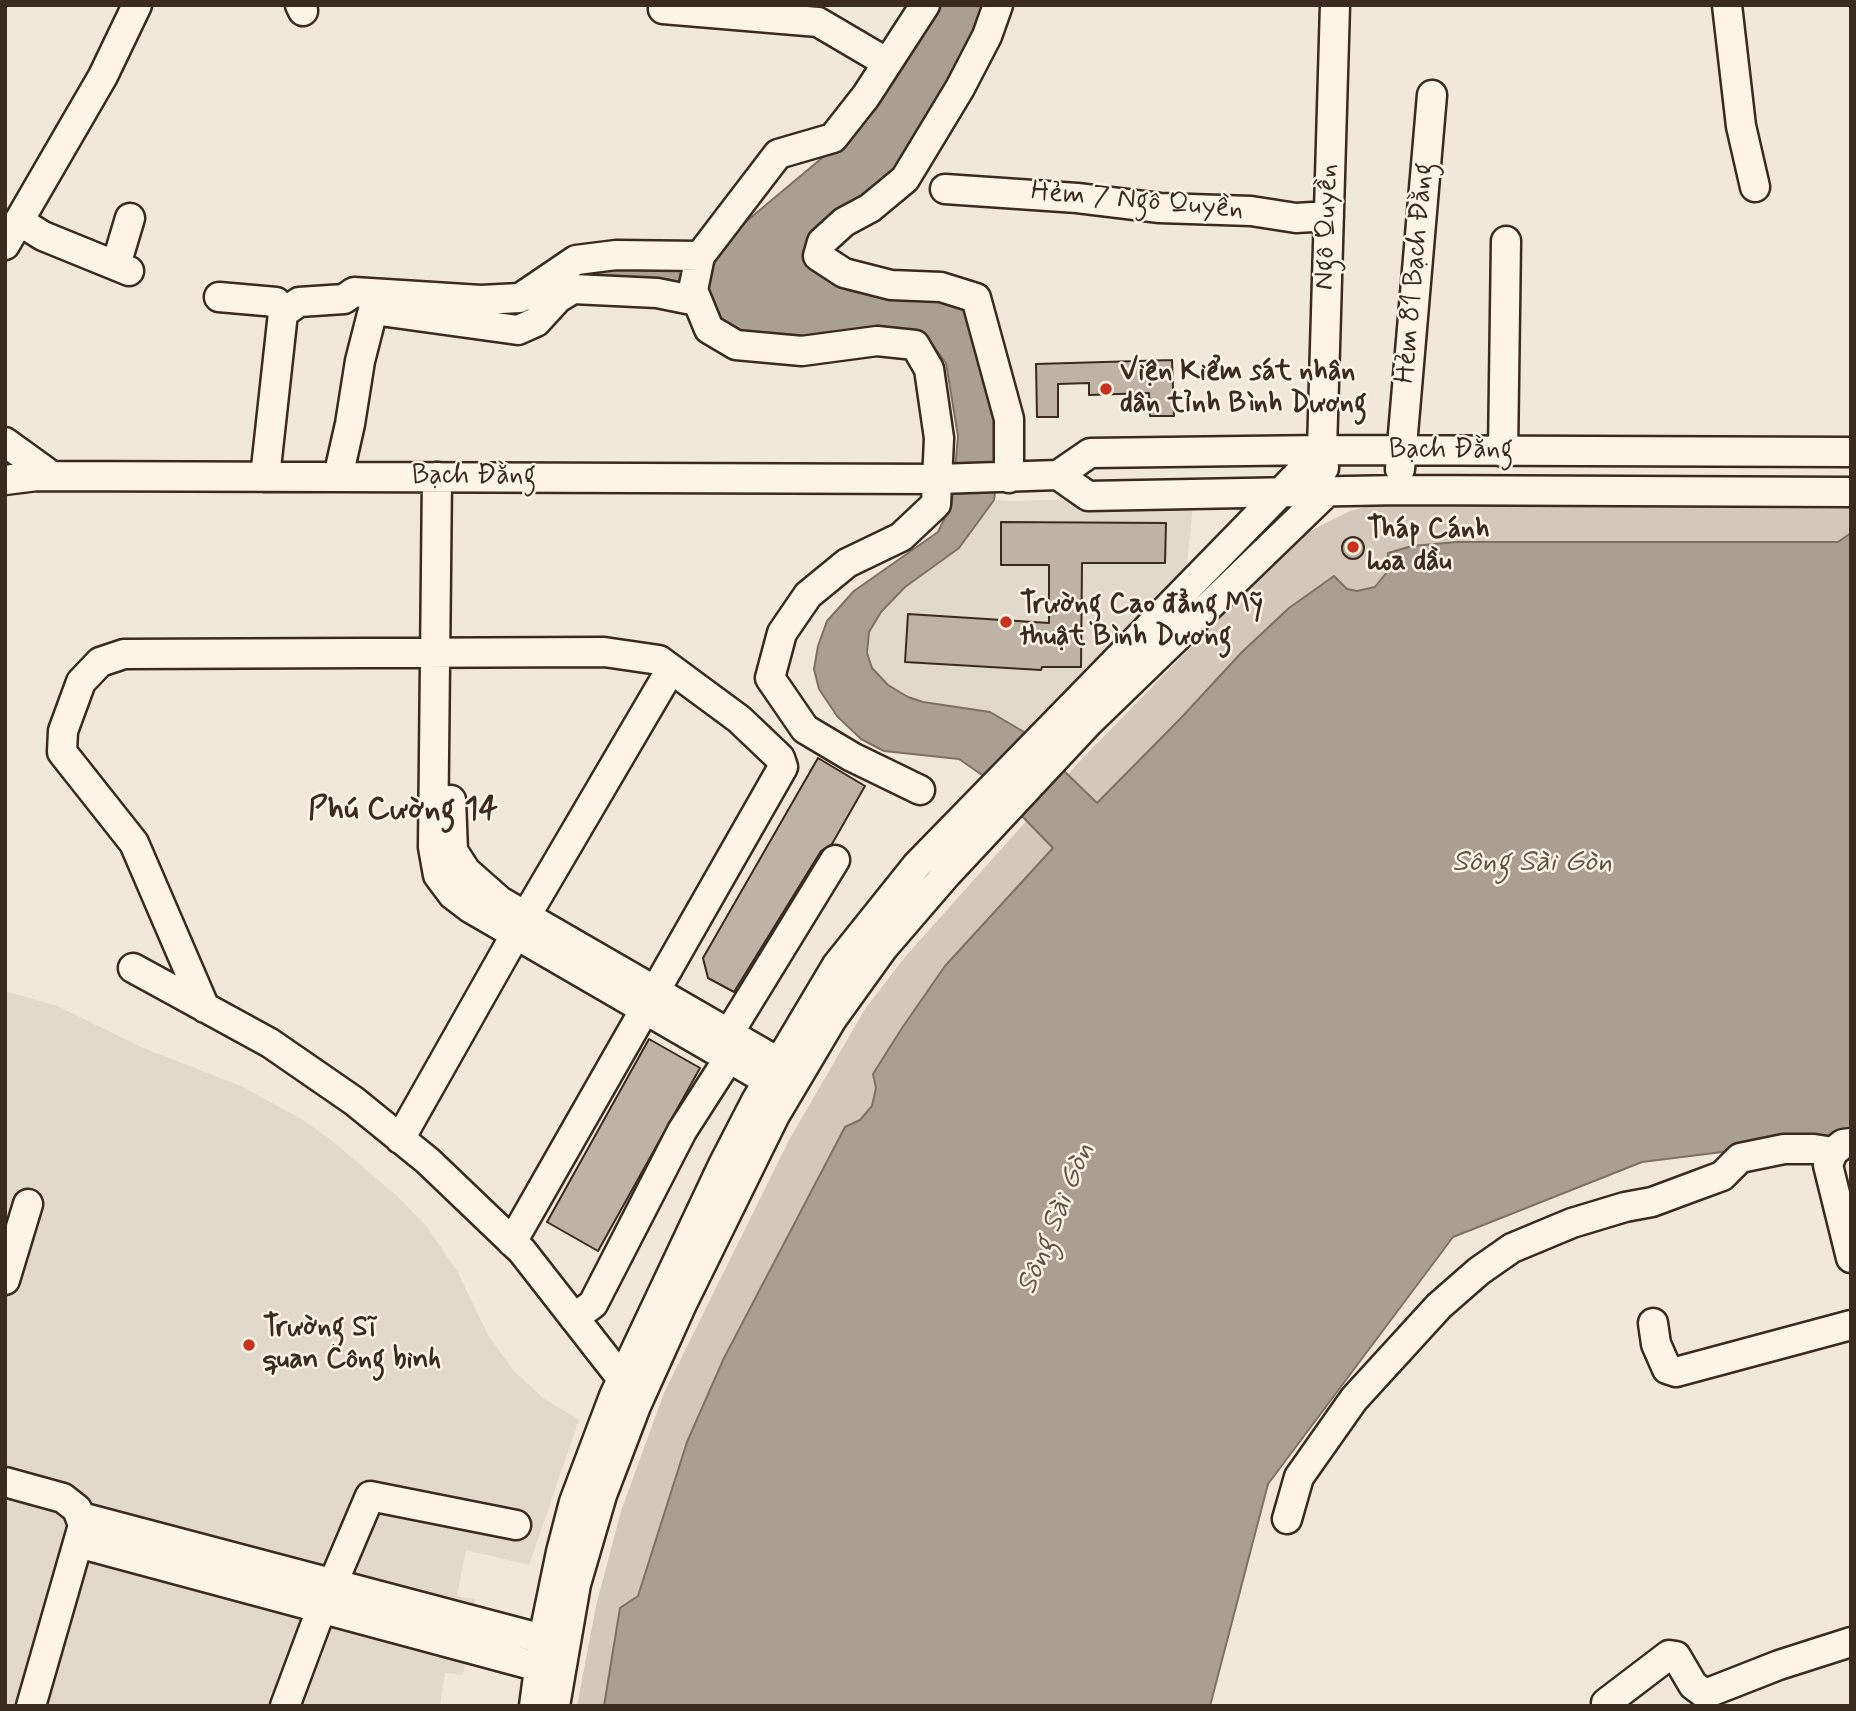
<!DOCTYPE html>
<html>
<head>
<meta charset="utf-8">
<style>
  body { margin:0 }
  #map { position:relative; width:1856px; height:1711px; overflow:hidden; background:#f0e9d9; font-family:Mynerve,sans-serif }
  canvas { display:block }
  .frame { position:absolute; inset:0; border:7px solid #3b2a1e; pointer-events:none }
</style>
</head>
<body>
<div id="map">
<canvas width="1856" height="1711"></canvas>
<div class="frame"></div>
</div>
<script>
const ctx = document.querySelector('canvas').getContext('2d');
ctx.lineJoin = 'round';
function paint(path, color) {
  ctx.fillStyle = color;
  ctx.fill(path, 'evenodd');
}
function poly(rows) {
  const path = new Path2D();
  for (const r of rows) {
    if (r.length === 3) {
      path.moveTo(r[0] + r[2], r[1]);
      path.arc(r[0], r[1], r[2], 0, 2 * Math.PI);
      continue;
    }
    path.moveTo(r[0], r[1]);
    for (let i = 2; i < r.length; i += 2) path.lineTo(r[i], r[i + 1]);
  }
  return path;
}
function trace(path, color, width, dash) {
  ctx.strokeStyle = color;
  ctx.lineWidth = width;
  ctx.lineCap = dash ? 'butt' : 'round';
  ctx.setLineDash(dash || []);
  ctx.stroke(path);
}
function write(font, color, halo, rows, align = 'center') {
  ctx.font = font + ' Mynerve,sans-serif';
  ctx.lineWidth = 5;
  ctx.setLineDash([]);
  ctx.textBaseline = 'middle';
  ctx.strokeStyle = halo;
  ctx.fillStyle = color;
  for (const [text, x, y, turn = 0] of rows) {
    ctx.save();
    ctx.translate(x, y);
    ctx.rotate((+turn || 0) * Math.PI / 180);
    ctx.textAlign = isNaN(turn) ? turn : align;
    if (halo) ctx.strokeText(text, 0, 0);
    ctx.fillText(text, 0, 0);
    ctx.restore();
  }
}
const built = poly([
  [1194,496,1186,574,1024,732,990,712,923,702,908,697,887,685,872,668,867,653,869,632,881,612,905,587,959,548,994,500,1012,501],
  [5,991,57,1006,141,1047,243,1087,303,1120,331,1140,397,1196,427,1227,457,1271,488,1335,513,1370,543,1398,579,1420,529,1565,466,1550,457,1596,475,1599,463,1675,445,1673,440,1706,5,1706]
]);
const green = poly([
  [1405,496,1851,498,1851,533,1838,542,1457,542,1412,546,1388,553,1387,572,1375,587,1357,591,1347,589,1333,576,1289,608,1242,652,1181,718,1053,848,945,966,902,1028,873,1074,876,1088,872,1106,860,1120,845,1127,723,1358,687,1442,638,1597,620,1609,604,1706,577,1706,596,1606,621,1511,664,1393,789,1140,865,1009,905,957,1079,762,1236,601,1306,533,1350,511]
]);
const water = poly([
  [939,5,995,5,961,69,884,187,810,258,960,304,978,333,1001,446,994,500,959,548,905,587,881,612,869,632,867,653,872,668,888,685,908,697,923,702,990,712,1024,732,1097,803,1181,718,1242,652,1289,608,1334,576,1347,589,1357,591,1375,587,1387,572,1388,553,1412,546,1457,542,1838,542,1851,533,1851,1136,1642,1162,1453,1237,1268,1484,1210,1706,604,1706,620,1608,638,1596,687,1442,724,1358,845,1127,860,1120,872,1106,876,1088,873,1074,902,1028,945,966,1053,848,982,775,959,759,884,751,861,739,837,716,819,689,814,669,818,646,827,621,854,591,938,532,952,503,958,436,946,363,928,339,897,334,794,339,743,334,718,320,704,289,542,304,519,316,415,307,510,302,607,259,730,235,828,153,896,70,933,18,939,5]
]);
const building = poly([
  [1172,360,1174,416,1150,416,1149,393,1089,395,1089,383,1058,384,1058,417,1037,417,1036,364,1172,360],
  [1001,522,1166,523,1165,563,1082,563,1081,667,1042,667,1041,670,905,662,908,614,1049,623,1049,565,1001,565,1001,522],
  [1353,548,11],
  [818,758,865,786,832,844,821,851,734,992,708,978,703,958,818,758],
  [649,1039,700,1068,598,1251,547,1222,649,1039]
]);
const minor = poly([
  [300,5,303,11],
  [664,5,663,9,818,22,886,62],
  [998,5,987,36,960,88,905,179,870,208,844,222,822,242,818,256,844,273,891,285,941,287,976,298,1009,419,1009,478],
  [1727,5,1741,126,1755,187],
  [945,189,1077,198,1160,208,1251,211,1296,218,1329,216],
  [19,221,43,236,129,271],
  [5,245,103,76,137,5],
  [116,265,130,218],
  [219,297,276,302,283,313,265,477],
  [283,313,299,302,344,299,354,292,481,300,520,298,576,260,616,255,700,256],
  [5,442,52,476],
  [1503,452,1506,241],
  [1324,468,1322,450,1335,5],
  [1400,469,1432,95],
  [1058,475,1088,496,1400,490,1851,492],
  [338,477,350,424,360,361,373,310,518,330,536,322,558,298,573,289,657,293,697,301],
  [437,477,433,847,438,875,453,895,470,908,782,1089],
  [5,480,37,476,938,479,1058,475,1090,453,1322,450,1851,452],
  [920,790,852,757,805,729,770,678,782,633,808,595,847,563,901,537,936,504,939,438,929,369,915,345,877,341,802,351,736,345,709,329,693,290,700,256,778,154,833,138,866,96,925,5],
  [451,800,453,851,466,871,500,901,794,1071],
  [133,968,270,1043,354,1101,428,1161,522,1251,622,1379],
  [205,1008,134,843,62,752,63,731,81,682,100,662,124,654,604,652,659,660,739,719,780,758,783,767,512,1242],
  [400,1139,526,916,671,669],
  [1851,1143,1843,1144,1833,1152,1828,1165,1851,1258],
  [5,1280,28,1204],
  [574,1318,593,1304,682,1131,734,1050,736,1040,729,1033,835,860],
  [1653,1323,1656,1344,1667,1369,1676,1372,1851,1325],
  [5,1482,63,1498,77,1509,83,1525,31,1706],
  [81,1517,543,1639],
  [1287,1519,1299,1477,1354,1399,1439,1306,1479,1271,1512,1248,1572,1223,1625,1207,1652,1202,1695,1186,1722,1176,1740,1158,1784,1149,1814,1149,1833,1152],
  [78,1543,539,1667],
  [1606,1703,1669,1655,1676,1656,1693,1685,1705,1694,1779,1665,1851,1642],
  [285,1706,316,1623,370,1496,516,1525],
  [534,1706,543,1639,561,1552,574,1502,614,1396,723,1165,756,1101,837,965,917,865,1322,450],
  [555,1706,576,1584,602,1495,636,1406,682,1304,775,1115,832,1019,883,948,945,876,1088,723,1327,492]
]);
const markers = [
  [1106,389,7,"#c8321e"],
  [1353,547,7,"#c8321e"],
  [1006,622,7,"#c8321e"],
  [249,1345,7,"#c8321e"]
];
const streetNames = [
  ["Hẻm 7 Ngô Quyền",1137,202,5],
  ["Ngô Quyền",1328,227,-88],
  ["Hẻm 81 Bạch Đằng",1416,273,-85],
  ["Bạch Đằng",1451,451],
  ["Bạch Đằng",474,477]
];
const poiNames = [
  ["Viện Kiểm sát nhân",1120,373],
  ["dân tỉnh Bình Dương",1120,405],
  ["Tháp Cánh",1367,531],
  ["hoa dầu",1367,563],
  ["Trường Cao đẳng Mỹ",1020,606],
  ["thuật Bình Dương",1020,638],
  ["Trường Sĩ",263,1329],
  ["quan Công binh",263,1361]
];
const waterNames = [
  ["Sông Sài Gòn",1532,864],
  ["Sông Sài Gòn",1057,1219,-68]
];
const quarterNames = [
  ["Phú Cường 14",403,811]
];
paint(built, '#e1d9c9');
paint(green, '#d2c9ba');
paint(water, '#aaa091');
trace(water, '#7e7163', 2);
paint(building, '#beb3a4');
trace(building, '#3b2a1e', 2);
trace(minor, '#3b2a1e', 33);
trace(minor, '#fcf5e5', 28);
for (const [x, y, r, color] of markers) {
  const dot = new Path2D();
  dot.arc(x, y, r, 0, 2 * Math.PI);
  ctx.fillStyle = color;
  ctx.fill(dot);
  trace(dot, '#fcf5e5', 2.5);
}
write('28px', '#3b2a1e', '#fcf5e5', streetNames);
write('bold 28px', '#3b2a1e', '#fcf5e5', poiNames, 'left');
write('italic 30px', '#625346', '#fcf5e5', waterNames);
write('bold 32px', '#3b2a1e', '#fcf5e5', quarterNames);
</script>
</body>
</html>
